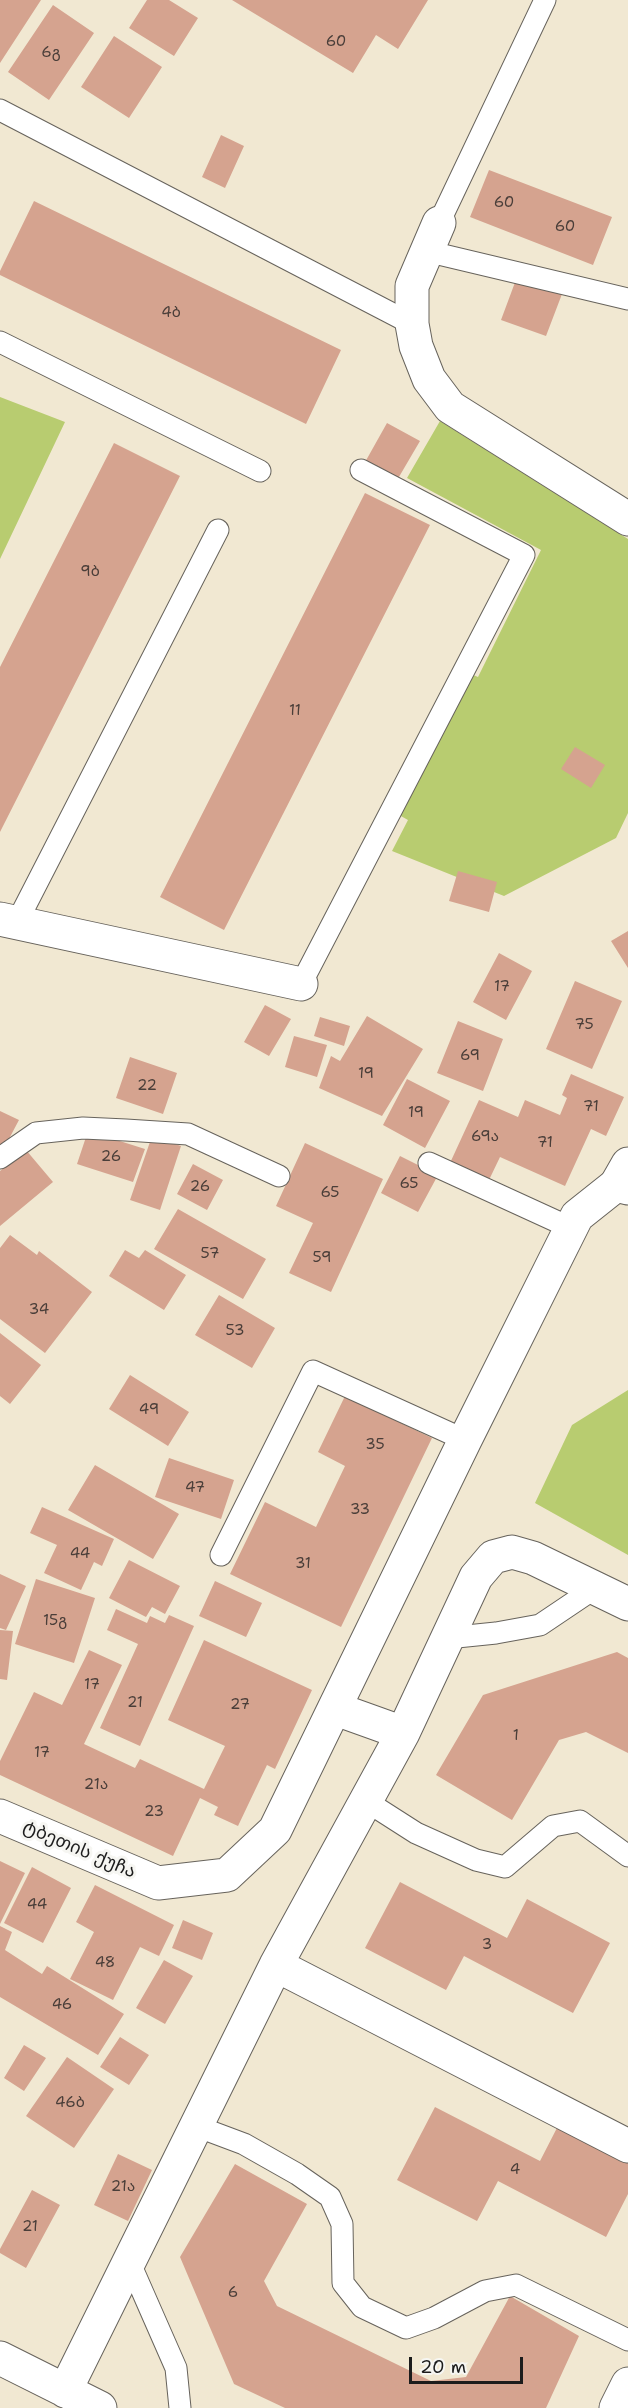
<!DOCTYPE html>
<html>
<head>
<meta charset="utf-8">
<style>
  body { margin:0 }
  #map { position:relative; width:628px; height:2408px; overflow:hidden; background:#f1e8d2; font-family:"Shantell Sans",sans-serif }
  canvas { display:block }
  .scale { position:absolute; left:409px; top:2357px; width:114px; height:27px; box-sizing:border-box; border:3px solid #1c1c1c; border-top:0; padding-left:8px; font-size:18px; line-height:21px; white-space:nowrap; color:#1c1c1c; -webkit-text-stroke:4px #f6f6f2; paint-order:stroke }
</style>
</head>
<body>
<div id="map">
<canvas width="628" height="2408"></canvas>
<div class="scale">20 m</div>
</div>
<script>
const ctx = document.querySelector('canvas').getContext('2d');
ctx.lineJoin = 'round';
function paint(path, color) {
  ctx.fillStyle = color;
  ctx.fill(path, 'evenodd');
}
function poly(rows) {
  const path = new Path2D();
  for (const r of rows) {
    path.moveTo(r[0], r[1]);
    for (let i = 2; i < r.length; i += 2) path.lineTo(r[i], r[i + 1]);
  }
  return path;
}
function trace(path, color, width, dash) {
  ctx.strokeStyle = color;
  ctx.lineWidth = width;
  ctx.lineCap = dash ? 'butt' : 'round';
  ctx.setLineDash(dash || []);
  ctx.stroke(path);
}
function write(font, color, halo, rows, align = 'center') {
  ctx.font = font + ' "Shantell Sans","Noto Sans Georgian",sans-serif';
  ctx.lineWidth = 6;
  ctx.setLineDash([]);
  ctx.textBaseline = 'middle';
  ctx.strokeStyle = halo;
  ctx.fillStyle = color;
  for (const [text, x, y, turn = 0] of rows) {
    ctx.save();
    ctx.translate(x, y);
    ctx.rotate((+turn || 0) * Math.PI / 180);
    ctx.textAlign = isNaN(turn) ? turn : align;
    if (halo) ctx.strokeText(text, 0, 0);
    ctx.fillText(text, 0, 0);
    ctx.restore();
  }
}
const green = poly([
  [0,397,65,422,0,559],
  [440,421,628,539,628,813,616,838,504,896,392,851,408,820,399,815,471,674,478,677,541,550,407,478],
  [628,1390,628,1555,535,1503,572,1425]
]);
const building = poly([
  [0,0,41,0,0,63],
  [147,0,169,0,198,18,174,56,129,28],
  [232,0,428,0,398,49,376,35,353,73],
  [53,5,94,33,49,100,8,72],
  [114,36,162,67,129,118,81,87],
  [221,135,244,146,225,188,202,177],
  [489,170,612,217,593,265,470,217],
  [34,201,341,350,306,424,0,275,0,271],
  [517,277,562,294,546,336,501,320],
  [387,423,420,441,396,482,364,464],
  [114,443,180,476,0,832,0,667],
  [365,493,430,525,224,930,160,897],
  [575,747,605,765,591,788,561,769],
  [458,871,497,882,489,912,449,901],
  [628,931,628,968,611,941],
  [499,953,532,971,506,1020,473,1002],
  [575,981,622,1001,592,1069,546,1049],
  [265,1005,291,1019,269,1056,244,1042],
  [367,1016,423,1049,382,1116,319,1088,331,1056,340,1061],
  [320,1017,350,1026,344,1046,314,1036],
  [458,1021,503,1039,483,1091,437,1073],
  [294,1036,327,1045,317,1077,285,1067],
  [130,1057,177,1073,163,1114,116,1098],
  [571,1074,624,1097,606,1136,591,1129,565,1186,500,1157,489,1180,450,1163,479,1100,518,1117,525,1100,560,1115,567,1098,562,1095],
  [407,1079,450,1101,425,1148,383,1125],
  [0,1111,19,1120,3,1150,0,1148],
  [88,1131,145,1149,133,1182,77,1164],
  [152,1136,181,1146,160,1210,130,1200],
  [305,1143,383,1179,331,1292,289,1273,313,1223,276,1206],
  [26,1150,53,1182,0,1226,0,1171],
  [400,1156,438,1175,418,1212,381,1193],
  [193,1164,223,1180,207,1210,177,1194],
  [178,1209,266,1259,243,1299,154,1249],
  [10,1235,37,1255,39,1251,92,1292,45,1353,0,1319,0,1248],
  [125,1250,139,1258,145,1250,186,1275,164,1310,109,1276],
  [219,1295,275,1328,252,1368,195,1335],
  [0,1333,41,1365,10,1404,0,1396],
  [130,1375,189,1412,168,1446,109,1409],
  [345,1396,432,1438,341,1627,230,1574,265,1502,316,1527,345,1466,318,1452],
  [169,1458,234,1480,221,1519,155,1497],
  [95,1465,179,1514,153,1559,68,1510],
  [42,1507,114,1539,102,1566,94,1562,81,1590,44,1573,57,1545,30,1533],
  [129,1560,180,1586,165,1614,152,1607,146,1617,109,1598],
  [0,1574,26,1586,6,1630,0,1628],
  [36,1579,95,1598,74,1663,15,1644],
  [215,1581,262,1603,246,1637,199,1616],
  [116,1609,147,1623,150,1616,165,1623,169,1615,194,1626,140,1746,100,1728,138,1644,107,1630],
  [0,1630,13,1631,7,1680,0,1679],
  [204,1640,312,1690,275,1769,267,1765,238,1826,214,1815,218,1807,200,1798,173,1856,0,1775,0,1761,34,1692,62,1705,89,1650,122,1665,84,1744,135,1768,140,1759,204,1789,225,1746,168,1720],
  [617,1652,628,1658,628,1753,586,1732,559,1740,512,1820,436,1775,483,1695],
  [0,1861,25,1873,0,1924],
  [32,1867,71,1888,43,1943,4,1923],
  [400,1882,507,1938,527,1899,610,1943,573,2013,464,1956,446,1990,365,1948],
  [95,1885,174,1925,159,1956,140,1947,113,2000,70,1979,94,1932,76,1922],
  [183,1920,213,1933,202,1960,172,1948],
  [0,1926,12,1932,5,1950,42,1974,47,1966,124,2014,98,2055,0,1997],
  [164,1960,193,1976,165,2024,136,2008],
  [120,2037,149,2055,129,2085,100,2067],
  [24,2045,46,2058,24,2091,4,2078],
  [67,2057,114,2089,74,2148,26,2116],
  [435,2107,540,2161,559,2124,628,2159,628,2194,606,2237,498,2181,477,2221,397,2180],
  [118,2154,152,2170,128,2221,94,2205],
  [235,2164,307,2204,264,2281,277,2306,431,2381,466,2377,510,2296,579,2336,546,2408,285,2408,234,2384,180,2257],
  [32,2190,60,2205,26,2268,0,2253,0,2249]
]);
const lane = poly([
  [0,110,412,324],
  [439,223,545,0],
  [426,251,628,299],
  [0,342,260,471],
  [17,922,218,530],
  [301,984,524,555,361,470],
  [0,1158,36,1133,83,1128,126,1130,188,1134,279,1176],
  [429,1163,571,1228],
  [221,1555,313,1371,465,1440],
  [447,1638,496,1633,540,1625,595,1588],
  [366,1801,416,1833,476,1860,505,1867,553,1826,580,1821,628,1856],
  [196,2126,244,2144,297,2174,330,2197,342,2224,343,2283,362,2307,406,2328,434,2318,485,2291,516,2285,628,2340],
  [129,2261,176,2368,180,2408]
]);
const street = poly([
  [439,223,412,286,412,324,416,346,429,379,450,407,628,519],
  [0,919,301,984],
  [616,1185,628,1164],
  [336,1709,403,1733],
  [276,1965,628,2146],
  [0,2358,100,2408],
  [65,2391,276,1965,403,1733,476,1577,493,1557,512,1552,533,1558,628,1604],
  [616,2408,628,2384]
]);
const secondary = poly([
  [0,1816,158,1883,227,1875,275,1830,465,1440,577,1216,616,1185,628,1188]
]);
const numberNames = [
  ["60",336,42],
  ["6გ",51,53],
  ["60",504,203],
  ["60",565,227],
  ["4ბ",171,313],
  ["9ბ",90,572],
  ["11",295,711],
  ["17",502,987],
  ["75",584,1025],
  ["69",470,1056],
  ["19",366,1074],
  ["22",147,1086],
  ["71",591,1107],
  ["19",416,1113],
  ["69ა",485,1137],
  ["71",545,1143],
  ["26",111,1157],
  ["65",409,1184],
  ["26",200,1187],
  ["65",330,1193],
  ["57",210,1254],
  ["59",322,1258],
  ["34",39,1310],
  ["53",235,1331],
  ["49",149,1410],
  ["35",375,1445],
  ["47",195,1488],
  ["33",360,1510],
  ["44",80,1554],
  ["31",303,1564],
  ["15გ",55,1621],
  ["17",92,1685],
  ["21",135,1703],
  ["27",240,1705],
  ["1",516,1736],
  ["17",42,1753],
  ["21ა",96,1785],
  ["23",154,1812],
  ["44",37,1905],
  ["3",487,1945],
  ["48",105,1963],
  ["46",62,2005],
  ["46ბ",70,2103],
  ["4",515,2170],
  ["21ა",123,2187],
  ["21",30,2227],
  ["6",233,2293]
];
const streetNames = [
  ["ტბეთის ქუჩა",79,1850,23]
];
paint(green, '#b8cc70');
paint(building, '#d5a38f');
trace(lane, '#67635c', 23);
trace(street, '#67635c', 35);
trace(secondary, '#67635c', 35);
trace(lane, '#fff', 21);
trace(street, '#fff', 33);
trace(secondary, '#fff', 33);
write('15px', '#4a3e39', null, numberNames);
write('18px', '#1c1c1c', '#f6f6f2', streetNames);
</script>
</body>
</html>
